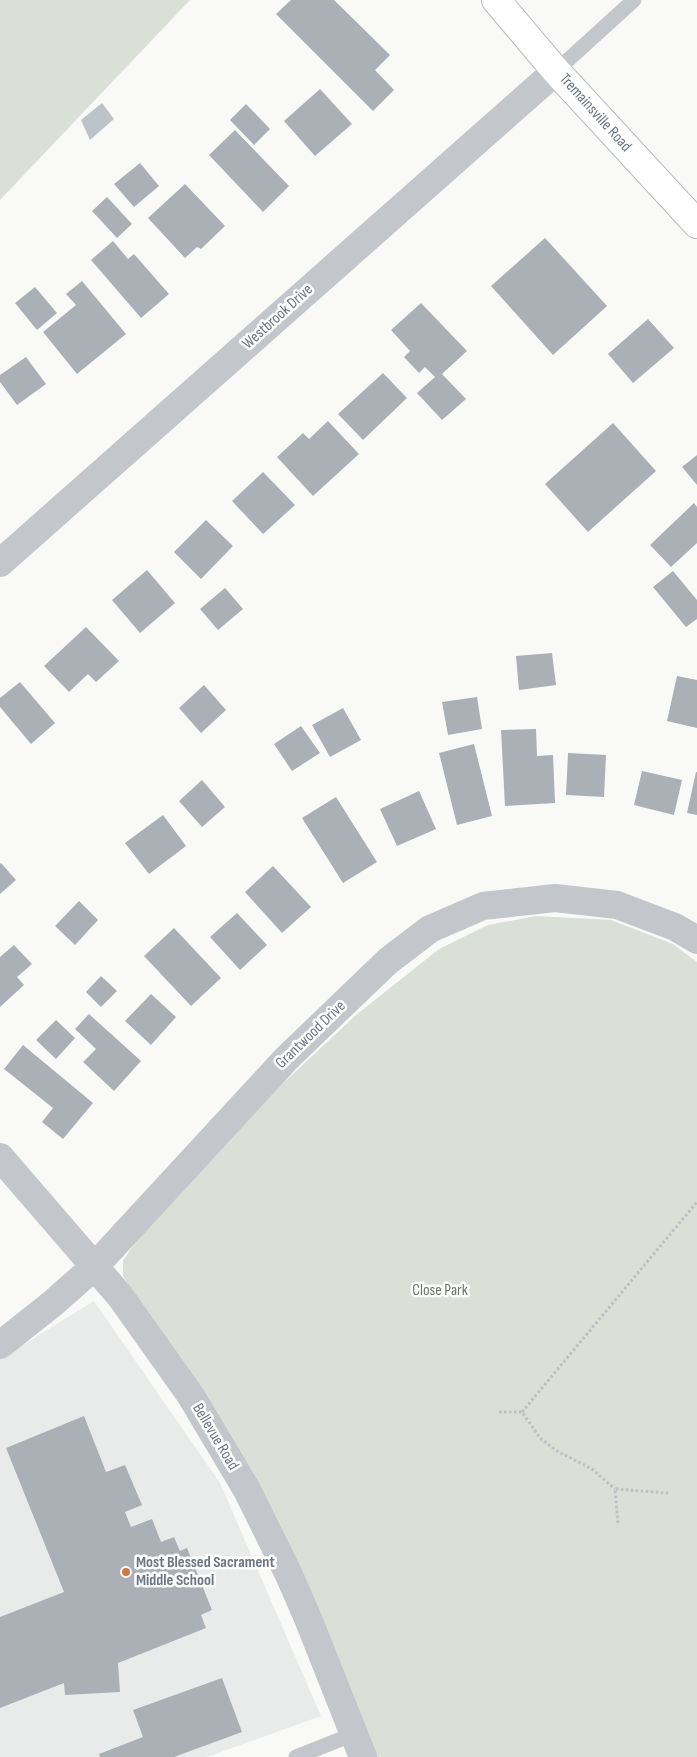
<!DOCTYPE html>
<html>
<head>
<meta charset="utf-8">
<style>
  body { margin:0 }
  canvas { display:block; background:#f9f9f7 }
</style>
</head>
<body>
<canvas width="697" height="1757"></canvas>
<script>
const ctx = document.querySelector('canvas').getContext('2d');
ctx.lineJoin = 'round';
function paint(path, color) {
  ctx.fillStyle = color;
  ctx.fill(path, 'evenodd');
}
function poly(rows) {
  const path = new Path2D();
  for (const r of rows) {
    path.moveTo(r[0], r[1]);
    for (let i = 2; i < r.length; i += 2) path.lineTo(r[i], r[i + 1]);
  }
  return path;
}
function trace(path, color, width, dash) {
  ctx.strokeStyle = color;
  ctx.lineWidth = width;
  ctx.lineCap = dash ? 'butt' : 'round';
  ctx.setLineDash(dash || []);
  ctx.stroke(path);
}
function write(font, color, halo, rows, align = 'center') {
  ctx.font = font + ' "Sofia Sans Condensed",sans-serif';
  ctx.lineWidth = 5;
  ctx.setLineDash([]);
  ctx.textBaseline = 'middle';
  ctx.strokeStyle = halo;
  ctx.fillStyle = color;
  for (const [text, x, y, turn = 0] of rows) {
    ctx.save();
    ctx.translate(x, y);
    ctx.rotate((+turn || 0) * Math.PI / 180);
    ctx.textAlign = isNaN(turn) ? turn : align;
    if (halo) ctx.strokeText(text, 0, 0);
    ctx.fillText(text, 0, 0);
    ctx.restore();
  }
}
const built = poly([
  [94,1301,220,1483,321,1716,207,1757,0,1757,0,1359]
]);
const green = poly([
  [0,0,190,0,0,200],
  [536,916,611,920,673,944,697,962,697,1757,373,1757,137,1298,123,1276,123,1261,136,1241,279,1087,356,1015,439,949,488,925]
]);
const water = poly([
  [102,103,114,119,90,140,81,120]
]);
const building = poly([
  [291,0,334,0,390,55,375,70,394,90,373,111,276,14],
  [320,89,352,124,315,156,284,121],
  [246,104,270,129,254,145,230,120],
  [235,130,289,186,263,212,209,155],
  [140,163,159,186,134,207,114,184],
  [185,184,225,226,201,249,197,247,185,258,148,218],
  [107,197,132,224,117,238,92,211],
  [545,238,607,306,553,355,491,286],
  [113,241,128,259,134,254,169,294,141,318,91,260],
  [82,281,126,334,77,374,43,332,76,305,66,294],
  [35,287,57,313,37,330,15,303],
  [421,303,467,351,442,374,466,399,442,420,417,393,435,377,425,367,419,373,404,357,410,351,391,330],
  [648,319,674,348,633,383,608,354],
  [26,357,46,384,17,405,0,382,0,375],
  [383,373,407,398,363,440,338,414],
  [328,421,359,454,313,496,277,457,303,433,309,439],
  [613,423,656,471,588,532,545,484],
  [697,455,697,485,682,467],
  [263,472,295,505,263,534,232,501],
  [694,503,697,507,697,543,671,567,650,545],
  [206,520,233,546,201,579,174,552],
  [147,570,175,603,140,633,112,600],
  [673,571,697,600,697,619,686,627,653,587],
  [225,588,243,609,218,630,200,609],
  [86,627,119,661,96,682,88,674,69,692,44,666],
  [552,653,556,685,519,690,516,656],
  [677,676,697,680,697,728,667,721],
  [20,682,55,723,31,744,0,707,0,698],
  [204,685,226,710,201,733,179,708],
  [477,697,482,729,448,735,442,702],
  [343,708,361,740,330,757,312,725],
  [301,726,320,753,292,771,274,744],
  [536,729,537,756,553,755,555,803,505,806,501,730],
  [474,744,492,816,457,825,439,753],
  [568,753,606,755,604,797,566,795],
  [642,771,682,780,674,815,634,805],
  [696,772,697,772,697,815,687,813],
  [202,780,225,807,202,827,179,801],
  [419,791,436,829,397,846,380,809],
  [336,797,377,862,343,883,302,818],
  [163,815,186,846,149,874,125,843],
  [1,863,16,880,0,894,0,864],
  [273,866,311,907,282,933,245,892],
  [79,901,98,920,75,945,55,926],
  [237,913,267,945,240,970,210,937],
  [174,928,221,978,191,1006,144,956],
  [14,945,32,964,17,977,24,985,0,1007,0,957],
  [101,976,117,991,101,1007,86,992],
  [151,994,176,1017,151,1045,125,1021],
  [89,1014,141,1061,114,1091,83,1062,96,1049,75,1029],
  [56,1020,75,1038,56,1059,36,1040],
  [23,1045,93,1103,63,1139,42,1122,53,1108,4,1069],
  [84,1416,106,1472,125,1465,142,1505,125,1512,131,1527,152,1519,161,1542,174,1537,180,1551,187,1548,212,1610,201,1615,206,1628,118,1663,120,1692,65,1695,64,1683,0,1708,0,1617,64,1592,6,1448],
  [222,1678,242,1732,174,1757,100,1757,99,1754,143,1737,133,1710]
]);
const path = poly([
  [499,1412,522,1412,540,1438,557,1451,592,1469,615,1489],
  [522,1412,697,1202],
  [618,1523,615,1489,668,1493]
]);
const lane = poly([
  [556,71,634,0],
  [296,1757,354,1734]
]);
const street = poly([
  [0,563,556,71],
  [0,1157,120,1296,191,1396,247,1490,289,1575,309,1621,363,1757],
  [0,1345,52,1304,95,1266,287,1058,388,961,430,929,483,906,555,898,617,905,675,927,697,940]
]);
const secondary = poly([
  [496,0,556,71,697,224]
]);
const markers = [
  [126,1572,5,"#d1763f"]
];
const streetNames = [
  ["Tremainsville Road",595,113,48],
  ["Westbrook Drive",278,317,-42],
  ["Grantwood Drive",311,1035,-44],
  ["Bellevue Road",215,1437,59]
];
const parkNames = [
  ["Close Park",440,1291]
];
const poiNames = [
  ["Most Blessed Sacrament",136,1563],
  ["Middle School",136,1581]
];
paint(built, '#e9ebea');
paint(green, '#dadfd8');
paint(water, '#bdc4c9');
paint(building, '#aab0b6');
trace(secondary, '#b8bbc0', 30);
trace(path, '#bdbfc2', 3, [2.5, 2.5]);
trace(lane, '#c3c6ca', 15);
trace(street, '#c3c6ca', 28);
trace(secondary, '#fff', 28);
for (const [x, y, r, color] of markers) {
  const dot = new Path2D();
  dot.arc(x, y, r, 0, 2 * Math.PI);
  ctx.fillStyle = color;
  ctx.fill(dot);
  trace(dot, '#fff', 2);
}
write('16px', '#6b7684', '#fff', streetNames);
write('16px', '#667765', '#fff', parkNames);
write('bold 16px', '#6b7684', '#fff', poiNames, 'left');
</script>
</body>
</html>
